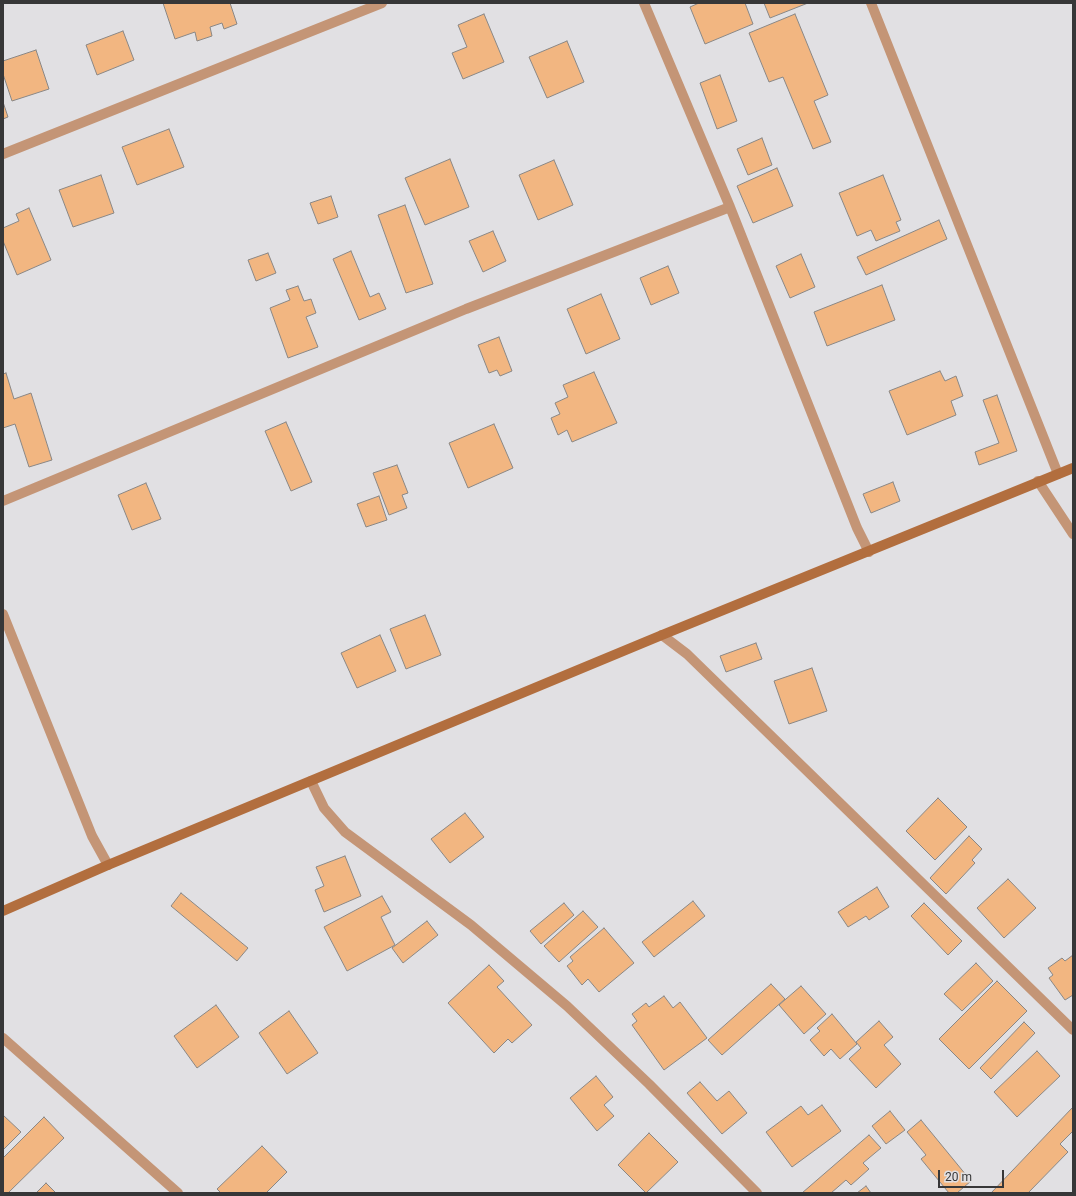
<!DOCTYPE html>
<html>
<head>
<meta charset="utf-8">
<style>
  body { margin:0 }
  #map { position:relative; width:1076px; height:1196px; overflow:hidden; background:#e1e0e3; font-family:Roboto,sans-serif }
  canvas { display:block }
  .frame { position:absolute; inset:0; border:4px solid #373738; pointer-events:none }
  .scale { position:absolute; left:938px; top:1170px; width:66px; height:18px; box-sizing:border-box; border:2px solid #373738; border-top:0; padding-left:5px; font-size:12px; line-height:14px; white-space:nowrap; color:#373738; -webkit-text-stroke:3px #e1e0e3; paint-order:stroke }
</style>
</head>
<body>
<div id="map">
<canvas width="1076" height="1196"></canvas>
<div class="frame"></div>
<div class="scale">20 m</div>
</div>
<script>
const ctx = document.querySelector('canvas').getContext('2d');
ctx.lineJoin = 'round';
function paint(path, color) {
  ctx.fillStyle = color;
  ctx.fill(path, 'evenodd');
}
function poly(rows) {
  const path = new Path2D();
  for (const r of rows) {
    path.moveTo(r[0], r[1]);
    for (let i = 2; i < r.length; i += 2) path.lineTo(r[i], r[i + 1]);
  }
  return path;
}
function trace(path, color, width, dash) {
  ctx.strokeStyle = color;
  ctx.lineWidth = width;
  ctx.lineCap = dash ? 'butt' : 'round';
  ctx.setLineDash(dash || []);
  ctx.stroke(path);
}
const building = poly([
  [163,3,230,3,237,24,224,29,222,23,210,27,212,36,197,41,195,32,175,39,163,3],
  [699,3,745,3,753,24,705,44,690,7,699,3],
  [764,3,808,3,770,18,764,3],
  [484,14,504,62,463,79,452,53,467,47,458,25,484,14],
  [795,14,828,95,814,101,831,142,813,149,783,77,769,82,749,33,795,14],
  [123,31,134,60,97,75,86,45,123,31],
  [567,41,584,82,547,98,529,57,567,41],
  [36,50,49,89,12,101,3,74,3,61,36,50],
  [720,75,737,121,717,129,700,83,720,75],
  [3,102,8,117,3,119,3,102],
  [169,129,184,167,137,185,122,147,169,129],
  [762,138,772,165,748,175,737,149,762,138],
  [450,159,469,207,425,225,405,178,450,159],
  [554,160,573,205,538,220,519,175,554,160],
  [777,168,793,206,753,223,737,186,777,168],
  [101,175,114,213,73,227,59,190,101,175],
  [883,175,901,220,896,222,900,231,876,241,871,230,857,236,839,193,883,175],
  [331,196,338,217,318,224,310,203,331,196],
  [405,205,433,284,406,293,378,215,405,205],
  [29,208,51,260,17,275,3,241,3,228,19,221,16,214,29,208],
  [939,220,947,239,866,275,857,257,939,220],
  [493,231,506,261,483,272,469,241,493,231],
  [351,251,370,297,379,293,386,309,359,320,333,259,351,251],
  [268,253,276,273,256,281,248,260,268,253],
  [801,254,815,287,790,298,776,266,801,254],
  [668,266,679,293,651,305,640,278,668,266],
  [882,285,895,320,827,346,814,312,882,285],
  [298,286,304,301,311,299,316,313,306,317,318,347,288,358,270,308,290,300,286,290,298,286],
  [601,294,620,339,586,354,567,309,601,294],
  [499,337,512,371,500,376,497,370,489,373,478,345,499,337],
  [940,371,945,381,956,376,963,396,951,401,956,415,907,435,889,391,940,371],
  [594,372,617,423,572,442,567,430,558,435,551,418,560,414,555,403,568,397,563,385,594,372],
  [6,373,14,399,31,393,52,460,29,467,15,424,3,428,3,374,6,373],
  [997,395,1017,451,979,465,975,452,999,443,983,400,997,395],
  [286,422,312,482,291,491,265,431,286,422],
  [494,424,513,468,468,488,449,443,494,424],
  [397,465,408,493,402,495,407,508,389,515,373,473,397,465],
  [893,482,900,501,871,513,863,494,893,482],
  [146,483,161,519,132,530,118,495,146,483],
  [379,496,387,520,366,527,357,504,379,496],
  [425,615,441,655,406,669,390,629,425,615],
  [380,635,396,671,357,688,341,653,380,635],
  [756,643,762,659,726,672,720,656,756,643],
  [812,668,827,711,789,724,774,681,812,668],
  [938,798,967,827,935,860,906,831,938,798],
  [465,813,484,837,450,863,431,839,465,813],
  [969,836,982,849,972,860,975,863,946,894,930,878,969,836],
  [345,856,361,896,324,912,315,890,324,886,316,867,345,856],
  [1008,879,1036,908,1004,938,977,908,1008,879],
  [877,887,889,907,869,920,866,916,848,927,838,912,877,887],
  [181,893,248,948,237,961,171,906,181,893],
  [382,896,391,912,381,917,395,945,347,971,324,927,382,896],
  [693,901,705,916,654,957,642,942,693,901],
  [564,903,574,915,541,944,530,931,564,903],
  [924,903,962,941,948,955,911,916,924,903],
  [583,911,598,927,559,962,544,946,583,911],
  [427,921,438,935,403,963,392,948,427,921],
  [604,928,634,963,599,992,588,979,582,985,567,966,573,961,570,957,604,928],
  [1073,955,1073,995,1065,1000,1049,978,1053,975,1048,968,1062,958,1065,961,1073,955],
  [976,963,993,981,962,1011,944,994,976,963],
  [489,965,504,981,497,987,532,1025,512,1043,508,1039,494,1053,448,1003,489,965],
  [997,981,1027,1011,969,1069,939,1039,997,981],
  [771,984,785,999,722,1055,708,1040,771,984],
  [801,986,826,1014,804,1034,779,1005,801,986],
  [664,996,673,1008,680,1002,707,1038,664,1070,632,1025,637,1021,632,1014,646,1003,649,1007,664,996],
  [216,1005,239,1037,197,1068,174,1036,216,1005],
  [289,1011,318,1053,287,1074,259,1033,289,1011],
  [832,1014,857,1044,840,1059,831,1049,824,1056,810,1040,820,1031,817,1028,832,1014],
  [879,1021,893,1037,884,1045,901,1064,876,1088,849,1059,861,1048,856,1042,879,1021],
  [1024,1022,1035,1033,991,1079,980,1068,1024,1022],
  [1037,1051,1060,1076,1017,1117,994,1092,1037,1051],
  [596,1076,613,1097,604,1105,614,1116,597,1131,570,1098,596,1076],
  [700,1082,717,1101,729,1091,747,1113,722,1134,687,1093,700,1082],
  [822,1105,841,1131,792,1167,766,1132,801,1106,808,1115,822,1105],
  [1073,1107,1073,1131,1060,1144,1068,1152,1028,1193,991,1193,1073,1107],
  [890,1111,905,1130,886,1144,872,1126,890,1111],
  [3,1115,21,1132,3,1150,3,1115],
  [44,1117,64,1138,8,1193,3,1193,3,1158,44,1117],
  [921,1120,971,1181,957,1193,949,1193,921,1159,926,1155,907,1132,921,1120],
  [649,1133,678,1162,646,1193,618,1165,649,1133],
  [869,1135,881,1148,863,1163,869,1169,851,1185,846,1180,831,1193,802,1193,869,1135],
  [262,1146,287,1172,266,1193,221,1193,217,1189,262,1146],
  [46,1183,56,1193,36,1193,46,1183],
  [866,1186,871,1193,857,1193,866,1186]
]);
const street = poly([
  [644,3,730,207,857,528,869,552],
  [871,3,1058,474],
  [3,154,382,3],
  [1038,481,1073,534],
  [3,501,466,309,730,207],
  [3,614,92,836,108,865],
  [662,635,687,654,1073,1030],
  [311,781,324,808,345,832,471,925,567,1006,649,1084,757,1193],
  [3,1038,178,1193]
]);
const secondary = poly([
  [3,911,108,865,662,635,1073,468]
]);
paint(building, '#f2b681');
trace(building, '#8a8785', 1);
trace(street, '#c49576', 10);
trace(secondary, '#b26e3e', 10);
</script>
</body>
</html>
